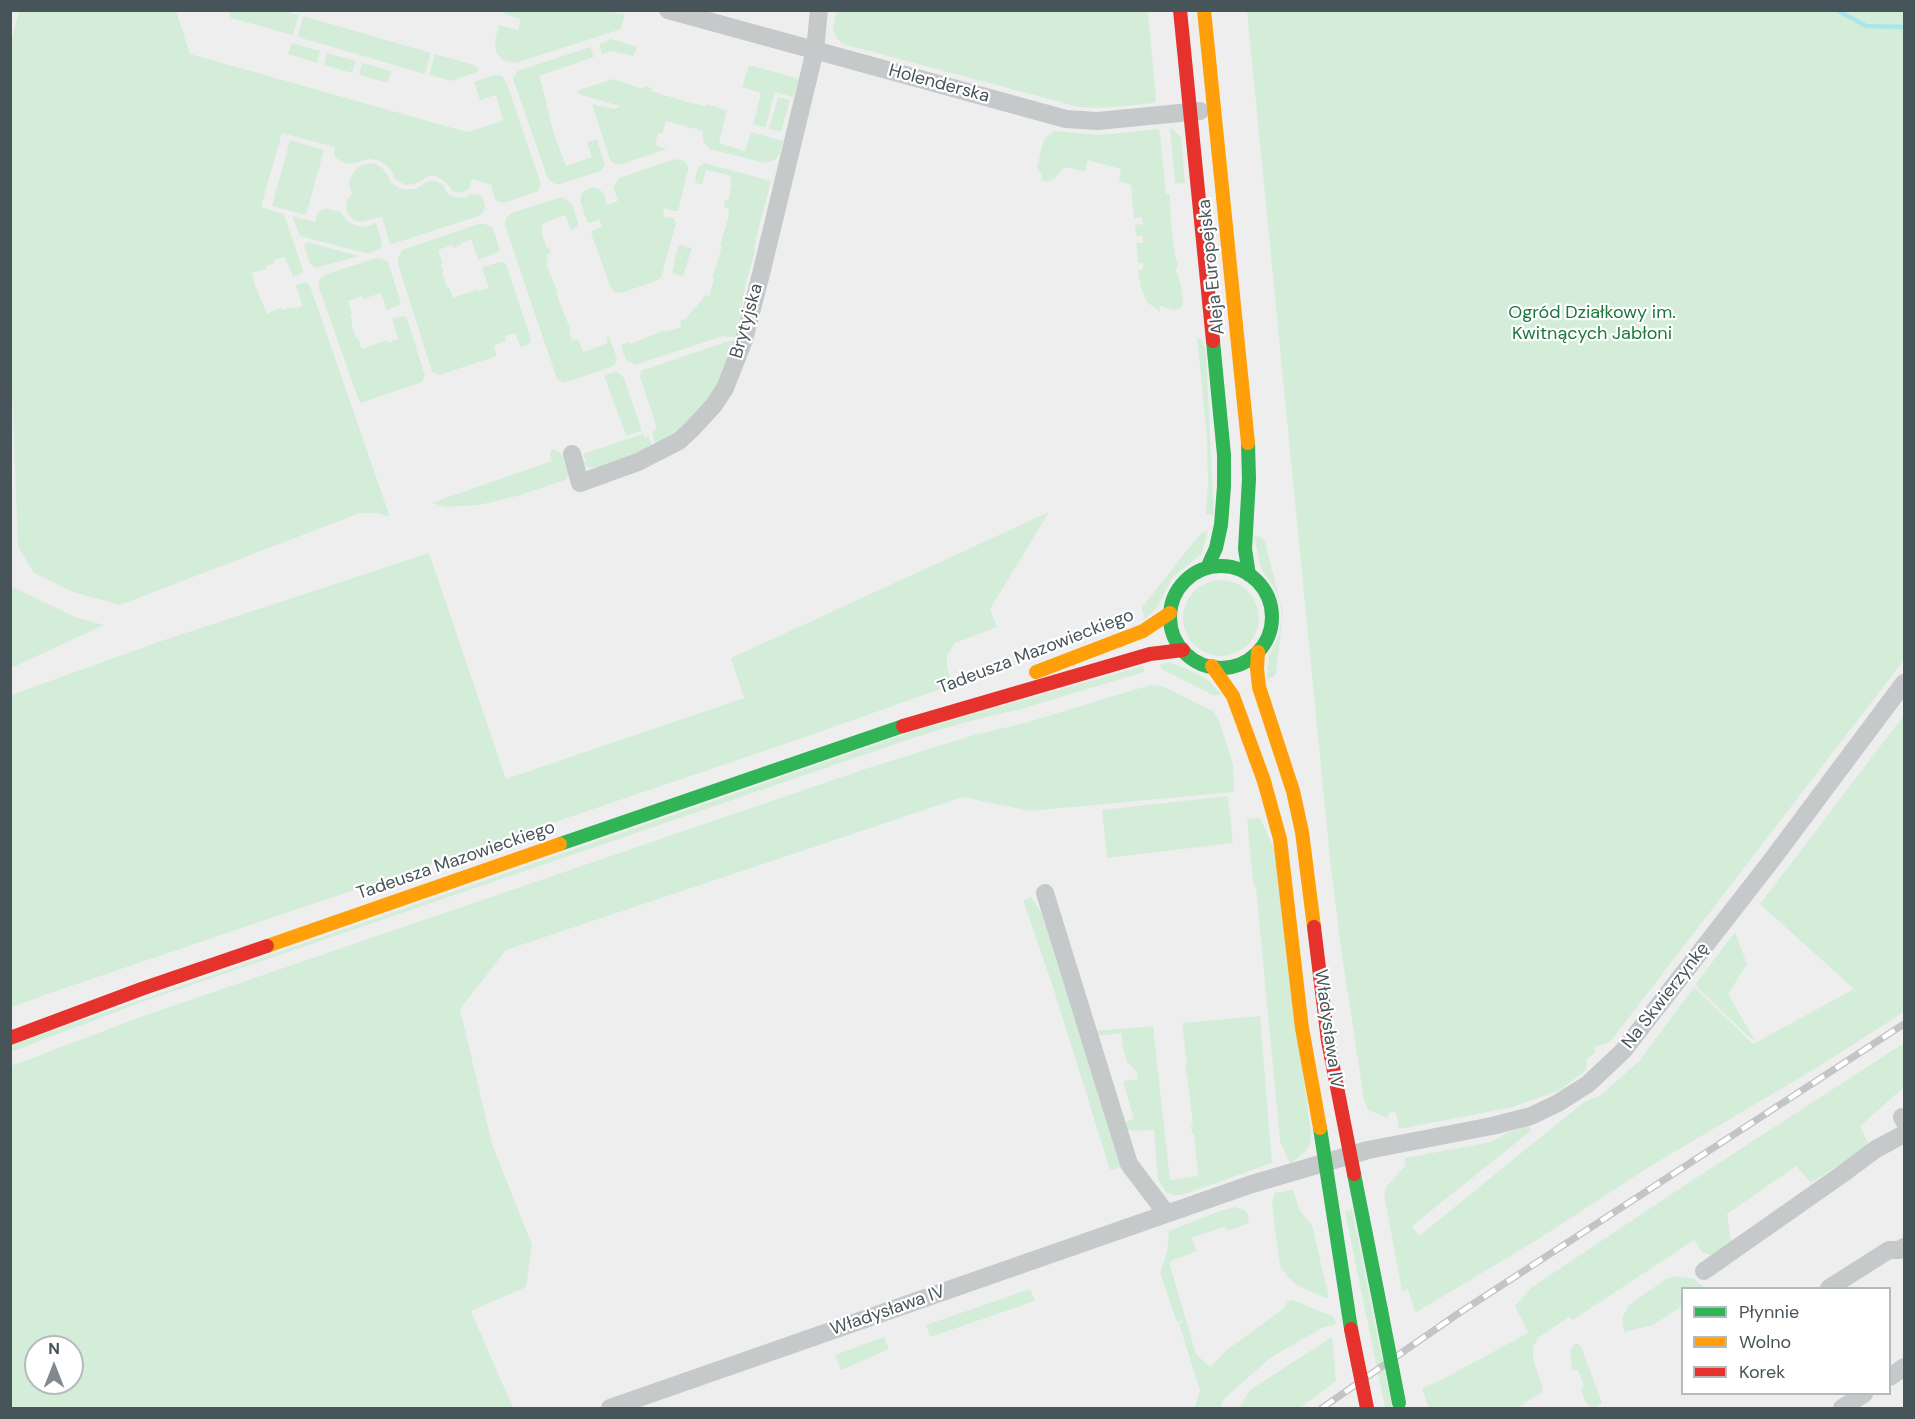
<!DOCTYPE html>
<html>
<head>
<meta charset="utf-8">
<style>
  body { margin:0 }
  #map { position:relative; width:1915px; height:1419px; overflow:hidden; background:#efeeee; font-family:"DM Sans",sans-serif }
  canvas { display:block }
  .frame { position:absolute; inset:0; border:12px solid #47545a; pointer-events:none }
  .legend { position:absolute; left:1681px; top:1287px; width:210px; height:108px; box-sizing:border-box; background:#fff; border:2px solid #b5bbbd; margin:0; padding:8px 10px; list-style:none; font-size:18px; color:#47545a }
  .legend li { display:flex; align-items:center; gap:12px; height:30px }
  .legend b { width:30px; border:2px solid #b5bbbd }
  .north { position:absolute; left:24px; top:1335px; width:60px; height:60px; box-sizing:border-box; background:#fff; border:2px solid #b5bbbd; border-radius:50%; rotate:0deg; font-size:16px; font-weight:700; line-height:24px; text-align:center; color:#47545a }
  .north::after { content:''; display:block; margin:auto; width:21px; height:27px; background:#828a8e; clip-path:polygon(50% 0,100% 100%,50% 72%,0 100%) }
</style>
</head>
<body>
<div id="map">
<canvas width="1915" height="1419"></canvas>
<div class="frame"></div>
<ul class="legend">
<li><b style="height:8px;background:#30b455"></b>Płynnie</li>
<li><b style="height:8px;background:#ff9f0a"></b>Wolno</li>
<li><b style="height:8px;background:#e5322d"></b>Korek</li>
</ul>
<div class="north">N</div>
</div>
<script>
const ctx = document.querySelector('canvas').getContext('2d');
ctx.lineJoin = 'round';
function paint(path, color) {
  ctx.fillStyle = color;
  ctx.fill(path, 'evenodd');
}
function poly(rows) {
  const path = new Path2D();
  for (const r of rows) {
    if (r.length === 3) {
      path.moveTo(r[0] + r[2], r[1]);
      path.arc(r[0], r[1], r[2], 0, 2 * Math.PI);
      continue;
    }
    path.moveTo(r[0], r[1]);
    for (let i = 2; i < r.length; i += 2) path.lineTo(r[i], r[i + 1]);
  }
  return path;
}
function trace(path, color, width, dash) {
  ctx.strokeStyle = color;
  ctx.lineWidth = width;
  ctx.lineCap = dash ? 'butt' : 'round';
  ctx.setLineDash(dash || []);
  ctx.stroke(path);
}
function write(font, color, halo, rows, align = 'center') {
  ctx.font = font + ' "DM Sans",sans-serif';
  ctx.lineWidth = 4.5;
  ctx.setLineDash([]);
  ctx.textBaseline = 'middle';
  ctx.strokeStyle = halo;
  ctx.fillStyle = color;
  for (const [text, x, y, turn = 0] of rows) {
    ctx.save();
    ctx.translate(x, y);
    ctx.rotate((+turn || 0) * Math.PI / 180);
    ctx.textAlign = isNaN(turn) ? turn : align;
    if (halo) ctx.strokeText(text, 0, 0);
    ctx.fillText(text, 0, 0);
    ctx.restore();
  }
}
const green = poly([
  [149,11,150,12,176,11,190,54,467,132,503,121,496,95,480,100,474,82,494,75,502,76,507,84,541,184,538,191,504,203,496,201,492,189,492,185,472,179,469,189,461,193,452,191,447,183,436,176,430,176,414,184,405,185,395,179,391,170,381,161,369,159,352,164,344,163,335,157,334,153,335,147,282,133,261,207,284,214,303,270,301,274,293,277,285,257,274,260,275,263,266,266,267,269,252,272,255,285,267,314,281,307,282,310,291,307,292,309,302,306,296,285,306,282,310,286,390,517,377,513,360,513,120,605,73,592,34,573,18,547,10,338,10,45,19,11],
  [228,11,284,11,299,15,293,35,231,18],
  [606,11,625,14,621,29,516,63,503,60,496,52,495,40,499,25,518,30,521,19,504,14,505,11],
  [836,11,1148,11,1156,100,1154,103,1104,108,1079,107,843,44,836,37,833,29],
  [1247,11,1904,11,1904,660,1610,1042,1594,1047,1595,1053,1587,1059,1586,1070,1562,1089,1513,1107,1399,1129,1396,1113,1390,1112,1387,1118,1368,1110,1364,1100,1341,948,1330,859],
  [303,16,431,53,425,74,298,37],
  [611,39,637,47,633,56,611,51,602,54,599,44],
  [292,43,320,51,317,63,288,54],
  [590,47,594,57,539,76,547,103,546,104,554,134,566,166,592,157,587,142,597,139,605,165,601,171,560,184,555,184,549,180,547,176,513,79,517,72,520,70],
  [327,53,356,61,352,73,324,65],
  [435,54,474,65,478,68,477,72,452,81,429,75],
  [362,63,391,71,388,83,359,75],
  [749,65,799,79,793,97,775,92,765,128,753,124,761,93,742,87],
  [613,79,643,89,644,86,652,88,651,91,687,102,705,106,706,104,727,110,719,143,745,151,751,132,783,141,780,153,775,160,765,163,710,149,703,141,703,131,666,121,662,134,658,133,655,145,667,149,622,164,615,164,610,160,592,104,615,109,620,106,581,95,576,91],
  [778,97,790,100,781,132,769,129],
  [1170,127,1181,137,1185,183,1175,184],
  [1158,129,1160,133,1166,192,1167,194,1170,194,1171,224,1175,255,1178,265,1176,270,1181,285,1183,305,1180,309,1174,310,1160,306,1160,312,1147,302,1141,288,1138,270,1143,269,1143,263,1138,263,1136,243,1143,243,1143,236,1136,236,1135,225,1143,224,1142,218,1134,218,1131,185,1119,181,1121,169,1088,160,1085,172,1065,167,1054,179,1046,182,1041,180,1042,176,1037,167,1044,139,1054,131,1101,135],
  [290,140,324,150,306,215,272,206],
  [675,159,684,161,689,167,688,170,678,211,673,211,664,208,663,217,674,218,676,223,661,278,656,281,621,293,614,292,610,286,591,233,594,229,602,227,599,219,591,223,587,222,580,200,582,193,589,188,597,188,604,193,607,205,618,201,613,187,619,178],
  [369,163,376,164,382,168,387,174,391,183,401,189,416,189,426,182,433,180,443,185,448,194,456,197,464,198,470,194,479,195,483,198,485,206,484,211,479,216,392,244,389,242,382,217,360,222,353,220,346,210,347,200,352,194,349,183,351,176,358,167],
  [704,163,771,181,754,247,755,251,746,282,736,337,727,337,726,335,635,365,626,360,621,345,630,342,631,344,664,330,665,332,681,327,680,321,685,319,702,300,704,295,709,296,714,279,712,278,722,246,720,245,729,216,728,215,729,208,724,207,725,200,728,200,732,184,730,183,731,176,706,170,702,185,696,183,695,178,698,167],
  [562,197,572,204,579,226,571,230,565,215,541,224,543,231,541,232,547,248,549,248,551,253,546,255,548,262,546,264,558,292,556,293,571,331,569,332,572,340,578,339,583,352,608,343,606,337,609,336,617,359,616,363,613,366,564,383,557,379,505,225,506,218,511,213],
  [327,209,341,212,348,222,357,226,365,227,376,223,382,243,381,248,369,254,300,236,292,216,315,222,317,214,322,210],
  [478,224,485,224,493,228,500,251,478,260,471,239,461,243,461,245,454,248,452,245,438,250,443,264,441,265,444,272,442,273,447,287,449,287,453,298,478,289,479,291,489,288,482,267,500,262,504,262,506,264,531,340,528,345,520,347,515,333,505,336,506,341,494,346,497,356,439,375,435,374,432,372,398,264,398,257,402,250],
  [307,242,359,256,316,268,310,264,306,252,304,245],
  [681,245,692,248,683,276,673,274,672,272,678,247],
  [376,258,381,258,388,262,401,303,398,306,387,310,381,293,363,299,362,296,348,301,352,314,350,315,353,323,351,324,356,338,358,338,362,349,387,340,388,343,398,339,392,318,404,316,407,318,425,376,422,382,361,403,359,401,318,285,320,278,324,275],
  [1197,336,1202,341,1206,352,1214,515,1206,514,1208,483,1207,438],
  [729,341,735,341,715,389,706,404,676,433,656,445,652,433,657,428,640,377,641,371],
  [616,371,624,378,642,431,628,435,626,435,604,376],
  [643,434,645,438,648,435,652,446,643,452,598,467,589,468,582,463,586,461,583,454],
  [552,449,557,451,562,455,569,475,565,480,517,496,479,505,446,507,431,503,552,461,550,453],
  [1049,512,990,609,997,627,955,643,947,655,947,667,952,685,788,743,47,994,11,1008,11,695,161,641,429,553,506,779,744,698,731,658],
  [1205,531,1208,531,1202,553,1172,578,1158,606,1145,619,1142,609,1143,606,1200,534],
  [1254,536,1261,537,1265,542,1283,613,1276,674,1274,677,1267,679,1269,656,1279,635,1282,615,1279,600,1275,589,1261,569],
  [1221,618,38],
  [11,586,75,617,104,625,11,668],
  [1169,662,1180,666,1207,679,1222,695,1213,695,1165,671,1159,665],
  [1143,666,1144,672,1021,709,970,721,919,736,142,1002,11,1052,11,1045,917,730],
  [1150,685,1162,686,1213,711,1219,720,1233,765,1234,792,1030,811,963,797,506,950,460,1009,492,1144,532,1245,526,1287,471,1311,513,1408,11,1408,11,1066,146,1015,868,768,974,735,1025,723],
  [36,1347,72,1347,72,1383,36,1383],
  [1904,715,1904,1012,1813,1070,1649,1167,1537,1240,1415,1313,1408,1289,1402,1291,1384,1194,1386,1187,1405,1166,1405,1158,1491,1142,1509,1132,1527,1126,1530,1127,1531,1131,1412,1226,1419,1236,1584,1102,1601,1095,1640,1060,1694,987,1753,1044,1854,989,1760,904],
  [1228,796,1233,843,1107,858,1102,810],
  [1260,818,1274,849,1311,1134,1310,1144,1305,1152,1290,1164,1280,1141,1256,888,1253,881,1247,819],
  [1031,897,1041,912,1092,1074,1101,1089,1097,1093,1123,1167,1110,1170,1053,987,1023,900],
  [1735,932,1747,964,1728,994,1755,1041,1749,1037,1695,985],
  [1260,1016,1272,1163,1182,1195,1173,1195,1166,1192,1158,1179,1154,1130,1132,1131,1126,1129,1123,1123,1134,1119,1123,1081,1138,1079,1136,1071,1127,1062,1122,1044,1122,1033,1098,1036,1095,1031,1153,1026,1170,1180,1198,1176,1194,1134,1192,1134,1191,1125,1193,1125,1187,1074,1186,1074,1185,1066,1187,1065,1182,1023],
  [1904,1043,1904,1087,1860,1126,1869,1145,1811,1183,1796,1166,1727,1214,1731,1243,1715,1256,1703,1253,1694,1240,1573,1320,1569,1317,1539,1337,1533,1347,1533,1359,1543,1388,1542,1392,1517,1408,1429,1408,1422,1388,1441,1380,1528,1333,1515,1306,1532,1287,1685,1185],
  [1293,1190,1300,1211,1312,1225,1329,1298,1325,1298,1298,1286,1288,1277,1281,1268,1279,1260,1272,1205,1273,1198,1275,1193],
  [1235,1207,1245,1210,1249,1215,1248,1223,1228,1231,1224,1227,1191,1238,1197,1251,1169,1262,1196,1354,1210,1367,1228,1349,1284,1308,1287,1302,1293,1300,1334,1317,1336,1324,1322,1328,1270,1358,1224,1399,1220,1408,1195,1408,1200,1390,1179,1324,1184,1320,1177,1322,1160,1273,1167,1252,1169,1231,1223,1210],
  [1352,1209,1392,1408,1385,1408,1345,1211],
  [1676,1276,1694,1279,1705,1288,1682,1288,1682,1306,1653,1325,1624,1332,1622,1318,1629,1305,1666,1279],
  [1030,1289,1035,1301,930,1337,926,1325],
  [884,1337,889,1349,841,1370,835,1355],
  [1332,1337,1336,1381,1300,1408,1239,1408,1250,1390],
  [1575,1344,1578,1344,1581,1347,1601,1400,1601,1404,1596,1407,1589,1406,1584,1399,1581,1389,1584,1387,1578,1370,1573,1371,1572,1368,1570,1350]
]);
const stream = poly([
  [1837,10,1866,26,1904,27]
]);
const street = poly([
  [668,10,1066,119,1098,121,1200,111],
  [572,454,580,483,638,462,679,441,692,429,714,405,725,388,744,340,762,270,815,50,819,10],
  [1045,893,1129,1164,1166,1213],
  [1902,1117,1904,1121],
  [1704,1271,1841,1175,1876,1149,1904,1134],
  [1829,1288,1889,1250,1899,1250,1904,1247],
  [1890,1377,1904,1367],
  [610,1408,1252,1184,1368,1150,1492,1126,1531,1116,1558,1103,1588,1084,1623,1051,1771,861,1904,683],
  [1842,1408,1864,1394]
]);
const fast = poly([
  [1248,443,1249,479,1245,549,1249,575],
  [1221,617,51],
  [1207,568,1216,548,1221,525,1224,486,1224,455,1213,341],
  [560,844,903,726],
  [1320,1128,1351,1329],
  [1354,1174,1381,1310]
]);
const slow = poly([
  [1204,10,1248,443],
  [1258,652,1257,669,1259,687,1293,791,1302,832,1314,927],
  [1212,666,1233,696,1264,781,1280,839,1302,1028,1320,1128],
  [1036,672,1143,631,1170,613],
  [267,946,560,844]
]);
const jam = poly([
  [1180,10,1213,341],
  [903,726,1150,654,1183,650],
  [1314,927,1328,1041,1354,1174],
  [10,1038,144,988,267,946]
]);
const rail = poly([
  [1322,1408,1459,1313,1904,1024]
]);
const fastBridge = poly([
  [1381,1310,1399,1403]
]);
const jamBridge = poly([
  [1351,1329,1367,1408]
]);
const streetNames = [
  ["Holenderska",939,84,15],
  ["Aleja Europejska",1212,267,-96],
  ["Brytyjska",747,321,-74],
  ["Tadeusza Mazowieckiego",1036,652,-21],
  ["Tadeusza Mazowieckiego",456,861,-19],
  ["Na Skwierzynkę",1666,996,-52],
  ["Władysława IV",1328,1029,82],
  ["Władysława IV",888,1311,-19]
];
const parkNames = [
  ["Ogród Działkowy im.",1592,313],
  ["Kwitnących Jabłoni",1592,334]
];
paint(green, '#d4edd9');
trace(stream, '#aae6e9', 4.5);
trace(street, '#c6c9ca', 18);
trace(fast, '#30b455', 14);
trace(slow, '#ff9f0a', 14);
trace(jam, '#e5322d', 14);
trace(rail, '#c2c4c5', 7);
trace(rail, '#fff', 4.5, [14]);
trace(fastBridge, '#30b455', 14);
trace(jamBridge, '#e5322d', 14);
write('18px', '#47545a', '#fff', streetNames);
write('18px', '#1b773b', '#fff', parkNames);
</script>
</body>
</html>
